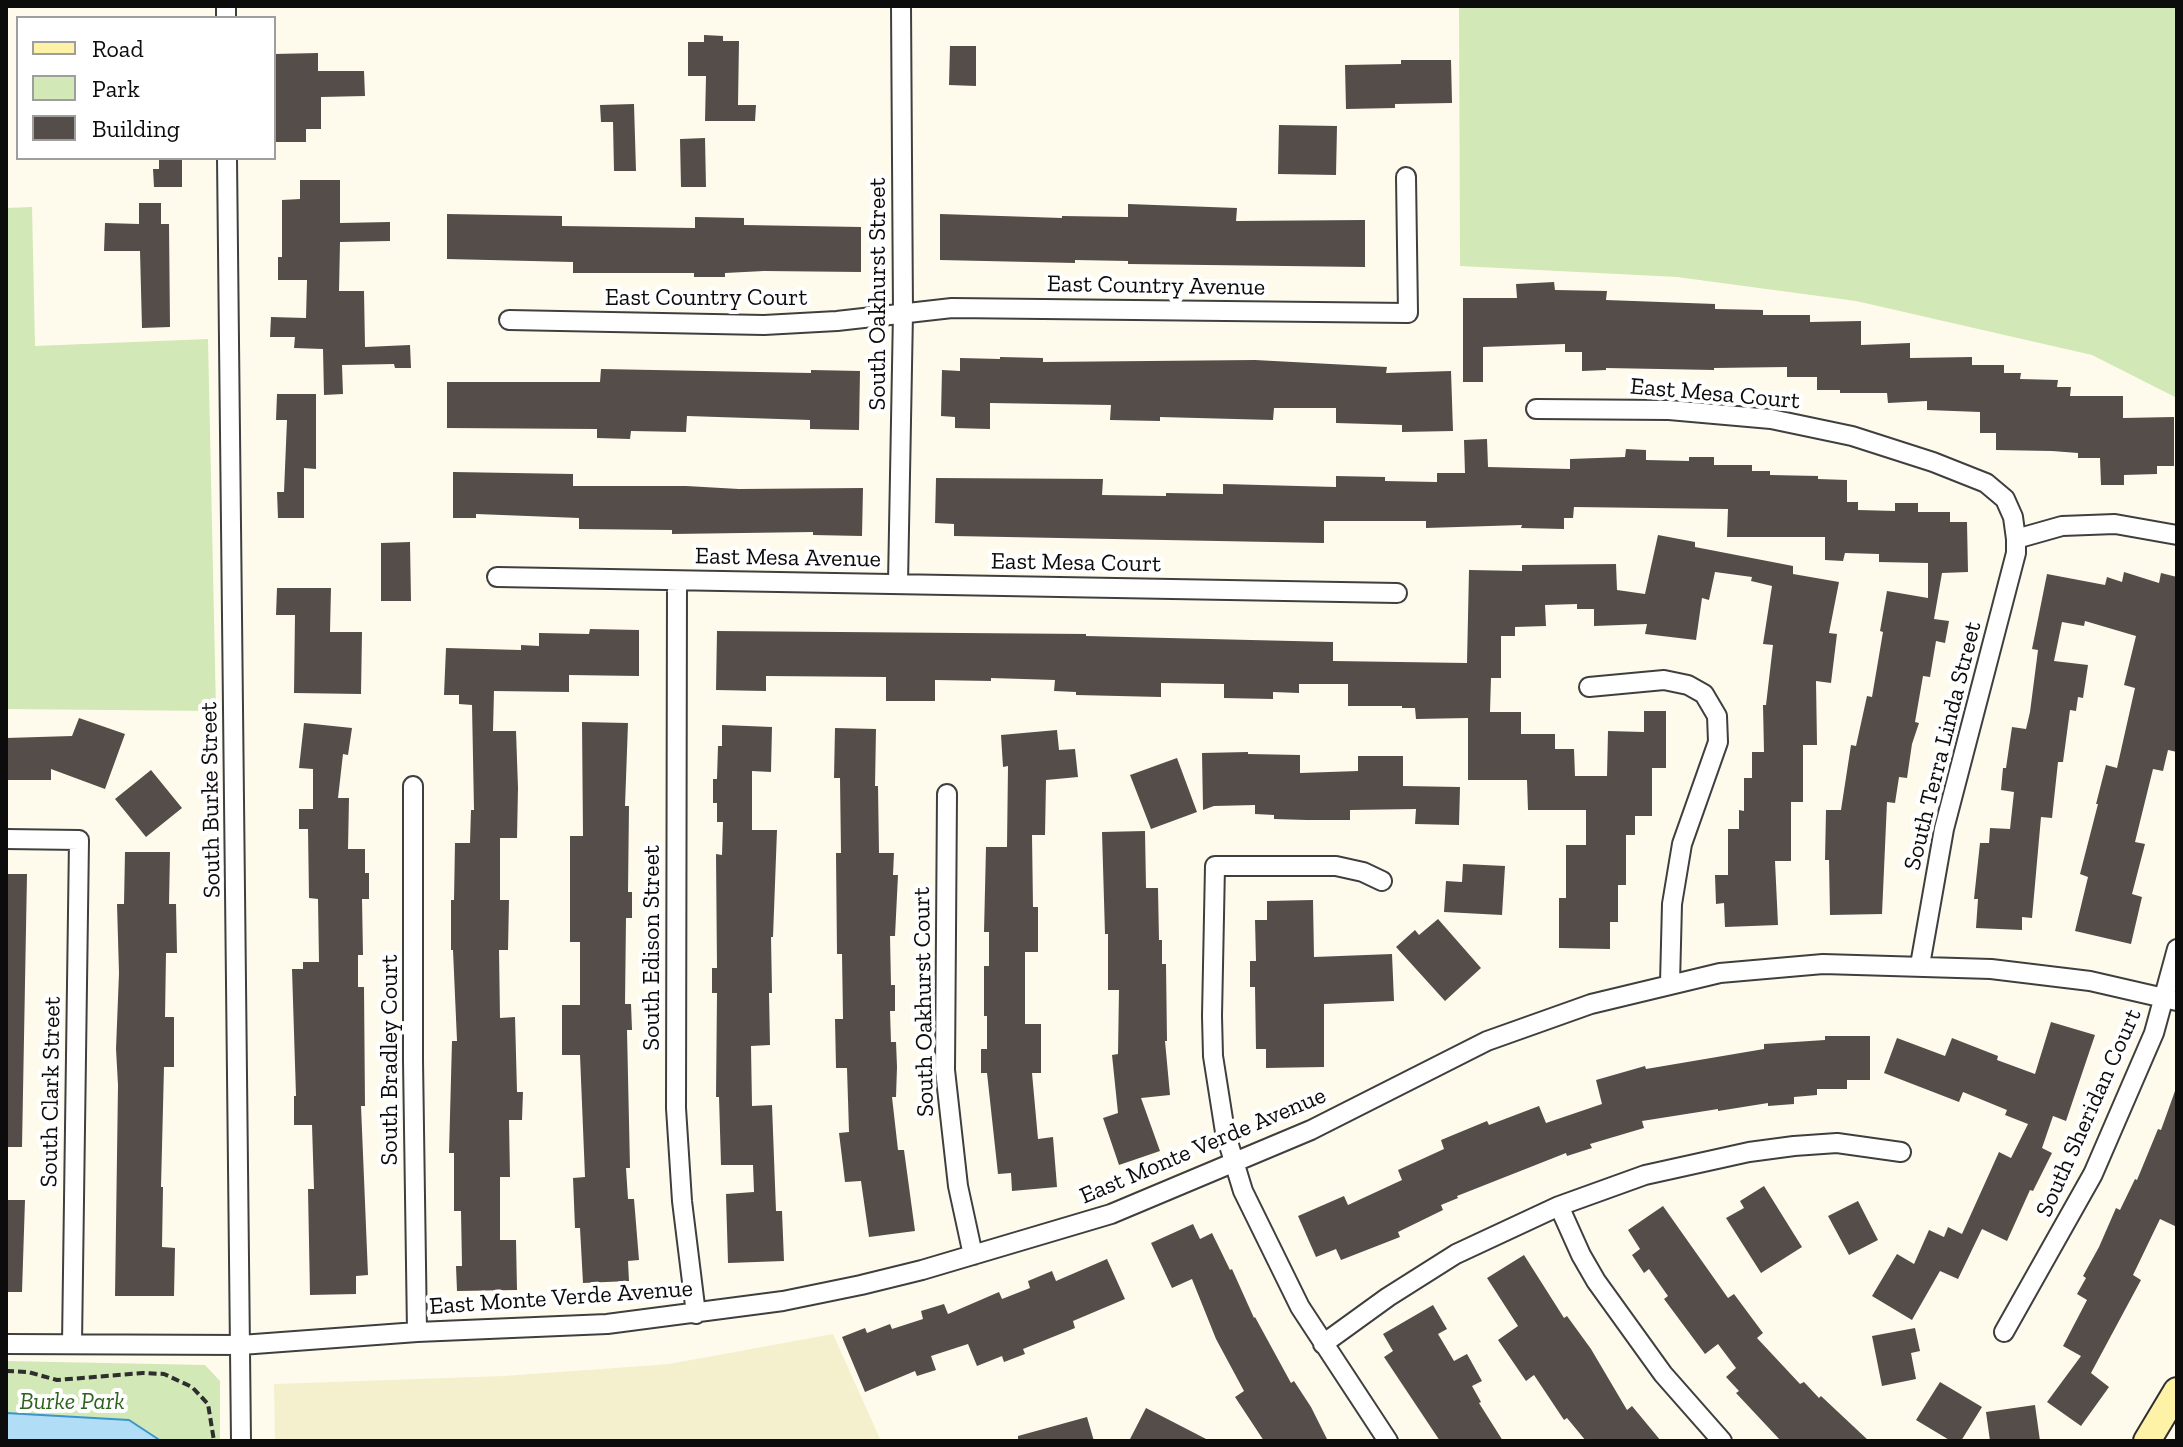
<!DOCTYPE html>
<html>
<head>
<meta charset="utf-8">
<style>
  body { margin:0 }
  #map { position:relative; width:2183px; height:1447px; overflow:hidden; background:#fffbec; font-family:"Zilla Slab",serif }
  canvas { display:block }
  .frame { position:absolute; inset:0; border:8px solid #0c0c0c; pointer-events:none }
  .legend { position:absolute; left:16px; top:16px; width:260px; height:144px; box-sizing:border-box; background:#fff; border:2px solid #9e9e9e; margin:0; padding:10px 14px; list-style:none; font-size:24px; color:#0c0c0c }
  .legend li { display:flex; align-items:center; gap:16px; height:40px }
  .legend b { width:40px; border:2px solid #9e9e9e }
</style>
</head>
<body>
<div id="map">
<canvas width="2183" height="1447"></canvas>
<div class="frame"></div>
<ul class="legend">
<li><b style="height:10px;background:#fef2a7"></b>Road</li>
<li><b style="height:22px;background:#d2e8b6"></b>Park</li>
<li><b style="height:22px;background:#554d49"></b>Building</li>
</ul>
</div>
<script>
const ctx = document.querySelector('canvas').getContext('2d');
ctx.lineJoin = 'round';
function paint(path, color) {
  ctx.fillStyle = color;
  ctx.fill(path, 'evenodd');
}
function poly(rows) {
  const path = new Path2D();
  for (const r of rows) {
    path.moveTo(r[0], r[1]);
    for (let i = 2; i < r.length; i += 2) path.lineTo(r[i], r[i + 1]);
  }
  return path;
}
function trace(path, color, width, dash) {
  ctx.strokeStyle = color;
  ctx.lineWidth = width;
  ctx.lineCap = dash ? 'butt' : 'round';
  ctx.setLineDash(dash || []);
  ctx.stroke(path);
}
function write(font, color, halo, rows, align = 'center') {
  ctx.font = font + ' "Zilla Slab",serif';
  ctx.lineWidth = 8;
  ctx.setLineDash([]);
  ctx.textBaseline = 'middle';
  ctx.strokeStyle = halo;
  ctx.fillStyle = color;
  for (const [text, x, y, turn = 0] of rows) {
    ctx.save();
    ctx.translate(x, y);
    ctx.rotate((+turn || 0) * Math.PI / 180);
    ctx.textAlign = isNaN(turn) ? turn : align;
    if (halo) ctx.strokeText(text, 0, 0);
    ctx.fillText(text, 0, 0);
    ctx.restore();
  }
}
const farmland = poly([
  [833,1334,881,1441,275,1441,274,1384,504,1376,669,1364]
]);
const green = poly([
  [1459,6,2177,6,2177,398,2092,355,1856,301,1677,277,1460,266],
  [32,207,35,346,208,339,216,711,6,709,6,208],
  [6,1361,205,1365,220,1381,220,1441,6,1441]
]);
const water = poly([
  [6,1413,129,1420,161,1441,6,1441,6,1413]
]);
const building = poly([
  [704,35,723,36,723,41,739,41,738,105,756,105,755,121,705,121,706,76,688,76,688,42,704,42],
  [950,46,976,46,976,86,949,85],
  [318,53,318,71,364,71,365,96,321,97,321,129,306,129,306,142,275,142,274,54],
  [1401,60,1451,60,1452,103,1395,104,1395,108,1346,109,1345,65,1401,64],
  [634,104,636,171,614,171,613,122,601,122,600,105],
  [1279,125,1337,126,1336,175,1278,174],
  [705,138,706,187,681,187,680,139],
  [159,158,182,158,182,187,154,187,153,169,159,169],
  [300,180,340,180,340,223,390,222,390,241,340,242,339,291,364,291,365,347,410,345,411,368,395,368,394,364,342,365,343,394,324,395,323,349,294,348,295,337,270,337,271,317,306,318,307,280,278,280,278,257,282,257,282,200,300,199],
  [139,203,161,203,161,224,169,224,170,327,142,328,140,251,104,251,105,223,139,224],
  [1128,204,1237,208,1236,221,1365,220,1365,267,1128,264,1128,261,1075,260,1075,263,940,260,940,214,1062,218,1062,216,1128,217],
  [447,214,562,216,562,226,695,228,695,217,744,218,744,225,861,227,861,272,764,271,725,273,725,277,694,277,694,273,573,273,573,262,447,259],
  [1554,282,1555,290,1607,291,1606,300,1715,304,1715,309,1763,310,1763,315,1810,315,1810,322,1861,321,1861,345,1910,343,1910,358,1972,357,1972,365,2004,365,2004,373,2021,373,2020,379,2058,380,2057,387,2071,387,2070,396,2123,396,2123,418,2174,417,2174,466,2157,466,2157,474,2124,475,2124,485,2101,485,2100,458,2078,458,2078,453,2052,451,1996,450,1996,433,1980,433,1980,412,1927,410,1927,401,1888,403,1887,393,1840,393,1840,390,1817,390,1817,377,1787,377,1787,367,1714,368,1714,370,1606,368,1606,370,1582,371,1582,352,1565,352,1565,344,1483,347,1483,382,1463,382,1463,298,1517,298,1516,284],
  [1000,357,1043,358,1043,362,1255,360,1387,367,1386,373,1451,371,1453,431,1402,432,1402,425,1336,423,1336,408,1274,408,1273,420,1160,417,1160,421,1110,420,1111,405,990,403,990,429,955,428,955,417,941,416,942,370,960,371,960,358,1000,359],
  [601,369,811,373,811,370,860,371,859,430,810,429,810,420,687,416,686,432,631,431,630,439,597,438,597,429,447,428,447,382,600,382],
  [277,394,316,394,316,469,304,468,304,518,278,518,277,492,284,492,287,420,276,420],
  [1487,439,1488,467,1570,469,1570,459,1625,457,1626,449,1646,450,1646,460,1689,461,1689,457,1714,457,1714,465,1752,465,1752,471,1770,471,1770,475,1818,476,1818,479,1847,480,1847,502,1858,502,1858,510,1895,511,1895,503,1918,503,1918,512,1950,512,1950,522,1967,522,1968,572,1942,573,1934,619,1949,621,1945,643,1936,641,1930,677,1923,676,1915,722,1919,723,1912,744,1907,778,1899,777,1895,803,1887,802,1882,914,1830,915,1829,860,1825,860,1826,810,1841,810,1851,745,1856,746,1867,696,1872,697,1883,632,1880,631,1887,591,1928,598,1928,563,1879,562,1879,554,1845,553,1843,561,1825,560,1825,537,1727,537,1728,509,1574,507,1573,518,1564,518,1564,529,1521,528,1522,525,1426,528,1426,521,1324,521,1324,543,954,536,954,524,935,523,936,478,1103,479,1102,495,1166,496,1166,493,1223,494,1223,484,1336,487,1336,476,1385,477,1385,481,1437,482,1437,473,1465,473,1464,440],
  [453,472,573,474,573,486,686,486,739,489,863,488,862,536,813,535,813,532,672,534,672,530,579,529,579,518,476,514,476,518,453,518],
  [1658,535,1695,542,1695,547,1793,566,1793,574,1839,582,1829,633,1837,634,1831,683,1816,681,1817,745,1803,745,1803,802,1791,802,1791,861,1775,861,1778,925,1725,927,1724,903,1716,904,1715,875,1728,875,1728,829,1739,829,1739,810,1744,811,1744,778,1752,778,1752,752,1764,752,1763,705,1766,705,1773,645,1763,644,1772,586,1751,581,1752,577,1715,572,1709,600,1702,598,1696,640,1645,634,1647,624,1594,626,1594,609,1577,609,1577,604,1545,605,1546,626,1515,627,1515,636,1501,636,1501,678,1491,678,1490,712,1521,712,1521,734,1555,734,1555,749,1574,749,1575,776,1607,776,1608,731,1644,732,1644,711,1666,711,1666,768,1652,768,1652,816,1635,816,1635,835,1626,835,1626,885,1618,885,1618,922,1610,922,1610,949,1559,948,1559,898,1566,898,1566,845,1586,845,1586,810,1528,810,1527,780,1468,780,1468,718,1416,719,1415,708,1402,708,1402,706,1348,706,1348,684,1299,684,1299,693,1273,692,1273,699,1224,698,1224,684,1161,683,1161,697,1076,695,1076,692,1054,691,1055,680,991,678,991,681,935,680,935,701,886,701,886,677,766,676,766,691,716,690,717,631,1086,634,1086,636,1333,642,1333,661,1467,663,1469,570,1522,571,1522,565,1616,564,1617,590,1645,594],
  [410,542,411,601,381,601,381,543],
  [2124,572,2159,583,2161,573,2177,577,2177,752,2168,750,2163,771,2153,769,2135,842,2145,844,2132,894,2142,897,2131,944,2075,931,2088,877,2080,874,2098,804,2096,804,2106,765,2117,768,2135,688,2124,685,2136,636,2085,621,2084,626,2062,622,2054,661,2088,665,2083,698,2078,697,2076,711,2070,710,2063,762,2058,762,2052,818,2041,817,2032,918,2022,917,2022,930,1976,928,1978,899,1974,899,1980,843,1989,843,1990,828,2010,829,2014,792,2001,790,2003,768,2006,768,2012,727,2026,729,2030,712,2038,650,2032,649,2047,574,2105,585,2107,577,2122,582],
  [277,588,331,588,330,632,362,632,361,694,294,693,295,615,276,615],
  [590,629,639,630,639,676,569,675,569,692,494,691,493,731,516,731,518,788,517,838,500,838,500,900,509,900,508,950,499,950,500,1018,515,1017,517,1092,523,1092,522,1120,509,1120,510,1177,500,1177,500,1240,516,1240,517,1290,457,1291,456,1266,462,1266,461,1211,454,1211,454,1153,449,1153,452,1041,457,1041,453,950,451,950,451,900,454,900,455,843,470,843,471,810,474,810,472,705,459,704,459,695,444,695,446,648,521,650,521,645,539,646,539,633,589,634],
  [79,718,125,734,105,789,51,769,51,780,6,780,6,738,72,736],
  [582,722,628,723,625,806,629,806,628,892,632,892,632,918,626,918,625,1004,631,1004,632,1030,627,1030,630,1168,626,1168,628,1199,634,1199,639,1260,628,1261,629,1281,583,1283,580,1228,575,1228,573,1178,585,1177,580,1055,562,1055,562,1005,580,1005,580,942,570,942,570,836,583,836],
  [304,723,352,728,348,755,343,754,338,798,349,798,348,849,365,849,365,873,369,873,369,899,362,899,363,955,358,955,358,987,364,987,365,1106,361,1106,368,1275,356,1276,356,1294,310,1295,308,1189,314,1189,312,1125,294,1125,294,1096,296,1096,292,969,303,969,303,962,319,962,318,899,309,898,308,829,299,829,299,809,313,809,313,769,299,768],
  [722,725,772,727,771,772,752,771,752,830,777,830,773,937,771,937,772,993,769,993,770,1045,751,1046,752,1106,772,1105,776,1211,782,1211,784,1261,728,1263,726,1194,754,1192,753,1165,721,1165,719,1097,716,1097,717,993,712,993,712,968,717,968,716,854,722,855,723,822,717,822,717,803,713,803,713,779,717,779,718,746,722,746],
  [835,728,876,729,875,786,878,786,879,853,894,853,893,875,898,875,895,936,890,936,891,985,895,985,895,1011,890,1011,891,1042,896,1042,897,1067,896,1097,892,1097,898,1150,904,1150,915,1231,869,1237,861,1181,845,1182,839,1133,849,1132,847,1068,836,1068,835,1019,843,1019,842,954,837,954,836,853,841,853,840,778,834,778],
  [1057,730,1059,750,1075,749,1078,777,1046,780,1045,835,1032,835,1033,907,1038,907,1038,952,1025,952,1025,1024,1041,1024,1041,1073,1032,1073,1038,1139,1053,1137,1057,1187,1012,1191,1011,1173,998,1174,987,1073,981,1073,981,1049,987,1049,987,1016,984,1016,984,966,989,966,989,932,984,932,986,847,1007,847,1008,766,1003,767,1001,735],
  [1248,752,1248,754,1300,755,1300,773,1358,771,1358,756,1403,756,1403,786,1460,787,1459,825,1415,824,1416,809,1350,810,1350,820,1307,820,1274,819,1274,815,1255,814,1255,805,1214,806,1203,810,1202,753],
  [1177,758,1197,812,1151,829,1130,775],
  [151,770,182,808,146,837,115,799],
  [1145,831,1146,888,1158,888,1159,940,1162,940,1162,964,1166,964,1167,1041,1165,1041,1170,1095,1141,1098,1160,1151,1119,1165,1103,1118,1118,1113,1112,1055,1118,1054,1119,990,1108,990,1108,934,1105,934,1102,832],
  [125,852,170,852,169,904,176,904,177,953,166,953,165,1017,174,1017,174,1067,164,1067,161,1187,163,1187,162,1247,175,1248,174,1296,115,1296,118,1085,116,1049,119,973,117,904,124,904],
  [1463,864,1505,866,1502,915,1444,912,1446,881,1462,882],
  [6,874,27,874,22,1147,6,1147],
  [1313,900,1314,957,1392,954,1394,1001,1324,1004,1324,1067,1266,1068,1266,1049,1256,1049,1255,987,1250,987,1250,961,1256,961,1255,920,1267,920,1267,901],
  [1438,919,1481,968,1445,1001,1396,947,1415,930,1419,935],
  [2051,1022,2095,1035,2066,1121,2053,1116,2042,1148,2052,1153,2033,1191,2030,1190,2007,1241,1982,1229,1958,1279,1940,1271,1912,1320,1872,1296,1897,1254,1914,1264,1929,1230,1944,1237,1948,1227,1962,1234,1999,1152,2011,1158,2028,1124,2005,1115,2007,1110,1963,1092,1959,1102,1884,1073,1897,1038,1945,1056,1952,1038,1998,1056,1997,1060,2035,1074],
  [1825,1036,1870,1036,1870,1080,1847,1080,1847,1089,1817,1089,1817,1095,1794,1097,1794,1104,1768,1106,1768,1103,1718,1111,1718,1109,1642,1121,1644,1128,1590,1144,1592,1148,1567,1156,1566,1153,1457,1196,1458,1198,1441,1205,1443,1210,1398,1232,1400,1237,1341,1260,1336,1249,1316,1257,1298,1216,1344,1196,1348,1205,1402,1180,1398,1170,1444,1149,1441,1140,1487,1121,1489,1125,1539,1106,1546,1123,1602,1104,1596,1080,1645,1066,1646,1069,1764,1049,1764,1044,1825,1040],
  [2175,1091,2177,1092,2177,1227,2160,1219,2133,1275,2141,1280,2091,1373,2109,1387,2081,1426,2047,1402,2081,1356,2063,1346,2087,1300,2077,1294,2086,1278,2083,1276,2099,1247,2116,1208,2120,1210,2135,1179,2137,1180,2158,1129,2161,1130],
  [1764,1186,1802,1247,1761,1273,1726,1218,1744,1208,1740,1201],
  [6,1200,25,1200,22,1292,6,1292],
  [1858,1201,1878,1240,1849,1255,1828,1216],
  [1663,1206,1728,1298,1734,1294,1763,1333,1757,1338,1800,1384,1804,1382,1819,1398,1821,1396,1869,1441,1781,1441,1736,1393,1739,1391,1726,1377,1736,1368,1718,1344,1705,1354,1664,1299,1668,1296,1649,1269,1644,1273,1632,1255,1640,1249,1628,1230],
  [1193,1224,1200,1239,1212,1233,1230,1270,1232,1269,1254,1318,1255,1317,1291,1383,1294,1381,1311,1407,1328,1441,1264,1441,1235,1397,1244,1391,1216,1339,1192,1279,1172,1288,1151,1243],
  [1524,1255,1564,1318,1567,1316,1591,1349,1627,1410,1632,1406,1661,1441,1586,1441,1567,1418,1564,1420,1534,1375,1526,1381,1498,1340,1518,1326,1487,1278],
  [1107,1259,1125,1299,1073,1321,1075,1328,1023,1349,1025,1354,1004,1362,1002,1356,977,1366,968,1344,931,1356,936,1370,917,1376,915,1371,865,1392,842,1337,865,1328,867,1333,890,1324,892,1329,923,1319,921,1311,944,1304,948,1314,999,1292,1002,1299,1030,1288,1028,1281,1052,1271,1056,1281],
  [1433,1305,1447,1329,1438,1334,1454,1361,1467,1354,1482,1381,1472,1386,1481,1402,1479,1403,1503,1441,1440,1441,1384,1357,1393,1351,1383,1334],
  [1915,1328,1920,1351,1911,1353,1916,1379,1882,1386,1872,1336],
  [1940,1382,1982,1407,1961,1441,1951,1441,1916,1420],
  [2035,1405,2040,1441,1990,1441,1986,1412],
  [1146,1408,1210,1441,1129,1441],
  [1087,1417,1094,1441,1018,1441,1018,1436]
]);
const path = poly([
  [6,1371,28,1372,57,1380,143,1373,164,1374,192,1387,208,1404,214,1441]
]);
const street = poly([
  [226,6,226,18],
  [227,158,241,1441],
  [509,320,764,325,837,321,952,308,1408,313,1406,177],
  [1536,409,1669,410,1771,419,1852,436,1933,462,1986,483,2005,499,2013,517,2016,539,2062,526,2115,524,2177,535],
  [497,577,1397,593],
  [677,581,676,1108,682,1201,696,1314],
  [898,583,903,313,901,6],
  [1589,687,1664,680,1688,685,1704,694,1717,716,1718,742,1682,844,1672,904,1670,983],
  [413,786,413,1060,417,1332],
  [947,794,945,1070,958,1186,973,1255],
  [6,839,79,840,72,1344],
  [1382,881,1363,872,1336,866,1215,866,1212,1016,1213,1056,1225,1132,1243,1191,1300,1307,1388,1441],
  [1920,965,1944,829,2016,553,2016,539],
  [1559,1206,1581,1255,1596,1281,1663,1374,1722,1441],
  [2004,1332,2093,1174,2154,1033,2177,949],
  [6,1344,241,1345,417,1332,607,1324,783,1301,861,1285,922,1270,1111,1214,1311,1130,1487,1041,1591,1004,1720,973,1823,964,1991,969,2090,981,2177,1001],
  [1323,1344,1388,1297,1456,1254,1559,1206,1645,1175,1749,1152,1794,1146,1837,1143,1901,1152]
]);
const secondary = poly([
  [2147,1441,2177,1391]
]);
const streetNames = [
  ["East Country Avenue",1156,286,1],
  ["South Oakhurst Street",878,294,-90],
  ["East Country Court",706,298],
  ["East Mesa Court",1715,394,5],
  ["East Mesa Avenue",788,558,1],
  ["East Mesa Court",1076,563,1],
  ["South Terra Linda Street",1943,746,-76],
  ["South Burke Street",211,800,-91],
  ["South Edison Street",652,948,-90],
  ["South Oakhurst Court",924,1002,-91],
  ["South Bradley Court",390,1060,-90],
  ["South Clark Street",51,1092,-89],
  ["South Sheridan Court",2089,1113,-66],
  ["East Monte Verde Avenue",1203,1146,-23],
  ["East Monte Verde Avenue",561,1298,-4]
];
const parkNames = [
  ["Burke Park",72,1402]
];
paint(farmland, '#f4f0cd');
paint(green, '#d2e8b6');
paint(water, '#b1def6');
trace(water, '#3995cc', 2);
paint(building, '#554d49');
trace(street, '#3f3f3f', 22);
trace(secondary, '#2e2e2e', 30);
trace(path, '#2e2e2e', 4, [8, 4]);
trace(street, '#fff', 18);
trace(secondary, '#fef2a7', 26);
write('24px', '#0c0c0c', '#fff', streetNames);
write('italic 24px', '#2e631d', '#fff', parkNames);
</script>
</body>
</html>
